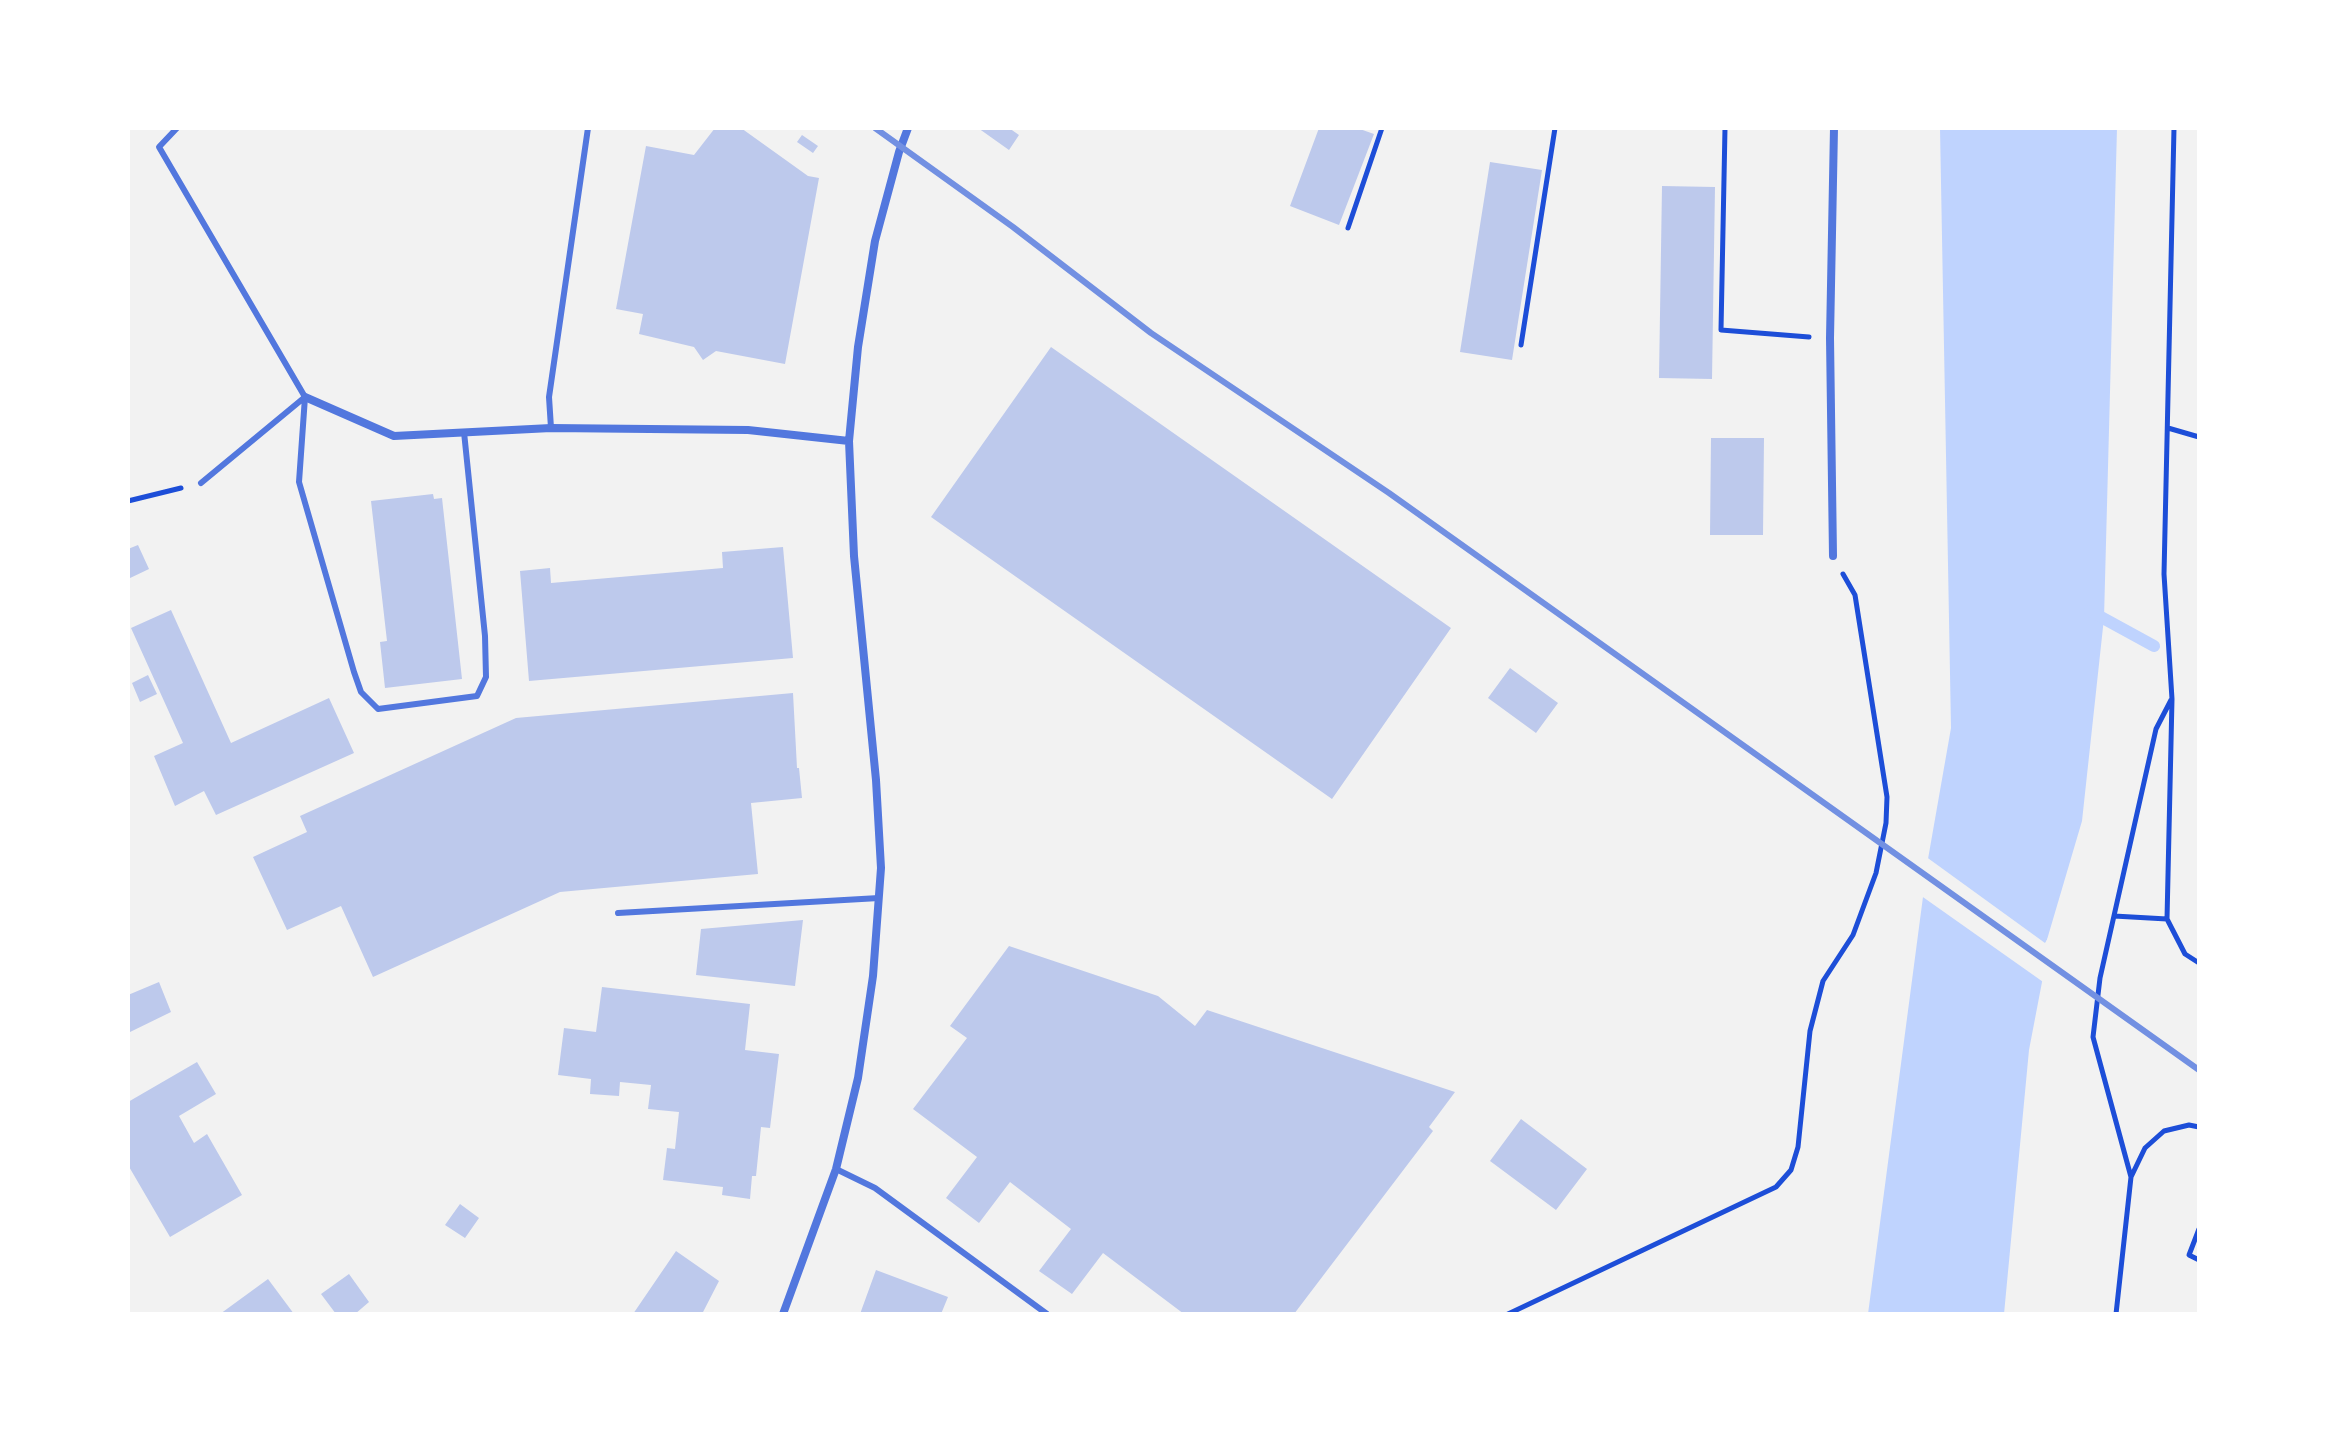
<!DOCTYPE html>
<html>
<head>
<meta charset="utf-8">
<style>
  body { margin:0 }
  #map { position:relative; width:2327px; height:1442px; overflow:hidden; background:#f2f2f2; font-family:"Open Sans",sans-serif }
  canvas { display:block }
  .frame { position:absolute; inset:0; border:130px solid #fff; pointer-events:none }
</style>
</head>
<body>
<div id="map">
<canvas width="2327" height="1442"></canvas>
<div class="frame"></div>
</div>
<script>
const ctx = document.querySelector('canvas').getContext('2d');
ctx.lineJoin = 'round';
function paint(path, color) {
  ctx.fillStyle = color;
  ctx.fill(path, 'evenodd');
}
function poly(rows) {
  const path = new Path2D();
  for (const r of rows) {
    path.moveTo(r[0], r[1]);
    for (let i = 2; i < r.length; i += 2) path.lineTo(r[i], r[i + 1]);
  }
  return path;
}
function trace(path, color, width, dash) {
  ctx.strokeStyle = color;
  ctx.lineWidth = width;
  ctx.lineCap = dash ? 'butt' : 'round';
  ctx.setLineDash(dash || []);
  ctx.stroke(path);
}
const water = poly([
  [1940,128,2117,128,2104,618,2082,821,2046,943,2042,982,2029,1050,2004,1314,1868,1314,1928,859,1951,728]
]);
const pier = poly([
  [1925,856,2045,943,2048,938,2052,938,2046,984,1920,895]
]);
const stream = poly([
  [2090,611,2154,646]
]);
const building = poly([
  [715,128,741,128,808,176,819,178,785,364,716,351,703,360,694,347,639,334,643,314,616,309,646,146,694,155],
  [978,128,1009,128,1019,135,1009,150],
  [1319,128,1357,128,1374,134,1339,225,1290,206],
  [802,135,818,146,813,153,797,142],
  [1490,162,1542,170,1512,360,1460,352],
  [1662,186,1715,187,1712,379,1659,378],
  [1051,347,1451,628,1332,799,931,517],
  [1711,438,1764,438,1763,535,1710,535],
  [433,494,434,499,442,498,462,679,385,688,380,642,387,641,371,501],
  [138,545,149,569,128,579,128,549],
  [783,547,793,658,529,681,520,571,550,568,551,583,723,568,722,552],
  [171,610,231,743,329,698,354,753,216,815,204,791,175,806,154,756,183,743,131,628],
  [1510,668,1558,703,1536,733,1488,698],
  [148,675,157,694,140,702,132,683],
  [793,693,797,768,799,768,802,798,751,803,758,874,560,892,373,977,341,906,287,930,253,857,307,832,300,816,516,718],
  [803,920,795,986,696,975,701,929],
  [1009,946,1158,996,1195,1026,1207,1010,1455,1092,1429,1127,1433,1131,1294,1314,1184,1314,1103,1253,1072,1294,1039,1271,1071,1229,1010,1182,979,1223,946,1198,977,1157,913,1109,967,1038,950,1026],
  [159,982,171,1012,128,1033,128,995],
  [602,987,750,1004,745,1050,779,1054,770,1128,761,1127,756,1176,752,1176,750,1199,722,1195,723,1187,663,1180,667,1148,675,1149,679,1112,648,1109,651,1085,620,1082,619,1096,590,1094,591,1079,558,1075,564,1028,596,1032],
  [197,1062,216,1094,179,1116,194,1143,207,1134,242,1195,170,1237,128,1165,128,1102],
  [1521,1119,1587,1169,1556,1210,1490,1161],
  [460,1204,479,1218,465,1238,445,1225],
  [676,1251,719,1281,702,1314,633,1314],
  [876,1270,948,1297,941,1314,860,1314],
  [349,1274,369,1302,355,1314,336,1314,321,1294],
  [268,1279,294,1314,220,1314]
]);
const path = poly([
  [1725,128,1721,330,1809,337],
  [2174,128,2164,574,2172,699,2167,919,2185,954,2199,963],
  [1348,228,1382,128],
  [1521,345,1555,128],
  [2168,428,2199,437],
  [128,501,181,488],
  [2114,916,2167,919],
  [2131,1177,2093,1037,2100,978,2156,729,2171,700],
  [2199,1229,2189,1255,2199,1260],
  [1508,1314,1776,1187,1791,1170,1798,1147,1810,1031,1823,981,1853,935,1876,873,1886,823,1887,797,1855,595,1843,574],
  [2116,1314,2131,1177,2145,1148,2164,1131,2189,1125,2199,1127]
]);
const service = poly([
  [177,128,159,147,305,397,299,482,354,672,361,692,378,709,477,696,486,677,485,636,464,432],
  [551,428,549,397,588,128],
  [201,483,305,397],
  [618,913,879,898],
  [836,1169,875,1188,1047,1314]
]);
const minor = poly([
  [305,397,394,436,551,428,748,430,849,441],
  [1833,556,1830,338,1834,128],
  [783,1314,836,1169,858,1078,873,976,881,868,876,780,854,556,849,441,858,347,875,241,899,152,908,128]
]);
const rail = poly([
  [875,128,1013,227,1151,333,1389,493,2199,1070]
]);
paint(water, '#bfd3fe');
paint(pier, '#f2f2f2');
trace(stream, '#bfd3fe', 12);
paint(building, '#bdc9ec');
trace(path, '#1d4ed8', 5);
trace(service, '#5277de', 6);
trace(minor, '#5277de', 8);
trace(rail, '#7290e2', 6);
</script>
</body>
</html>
